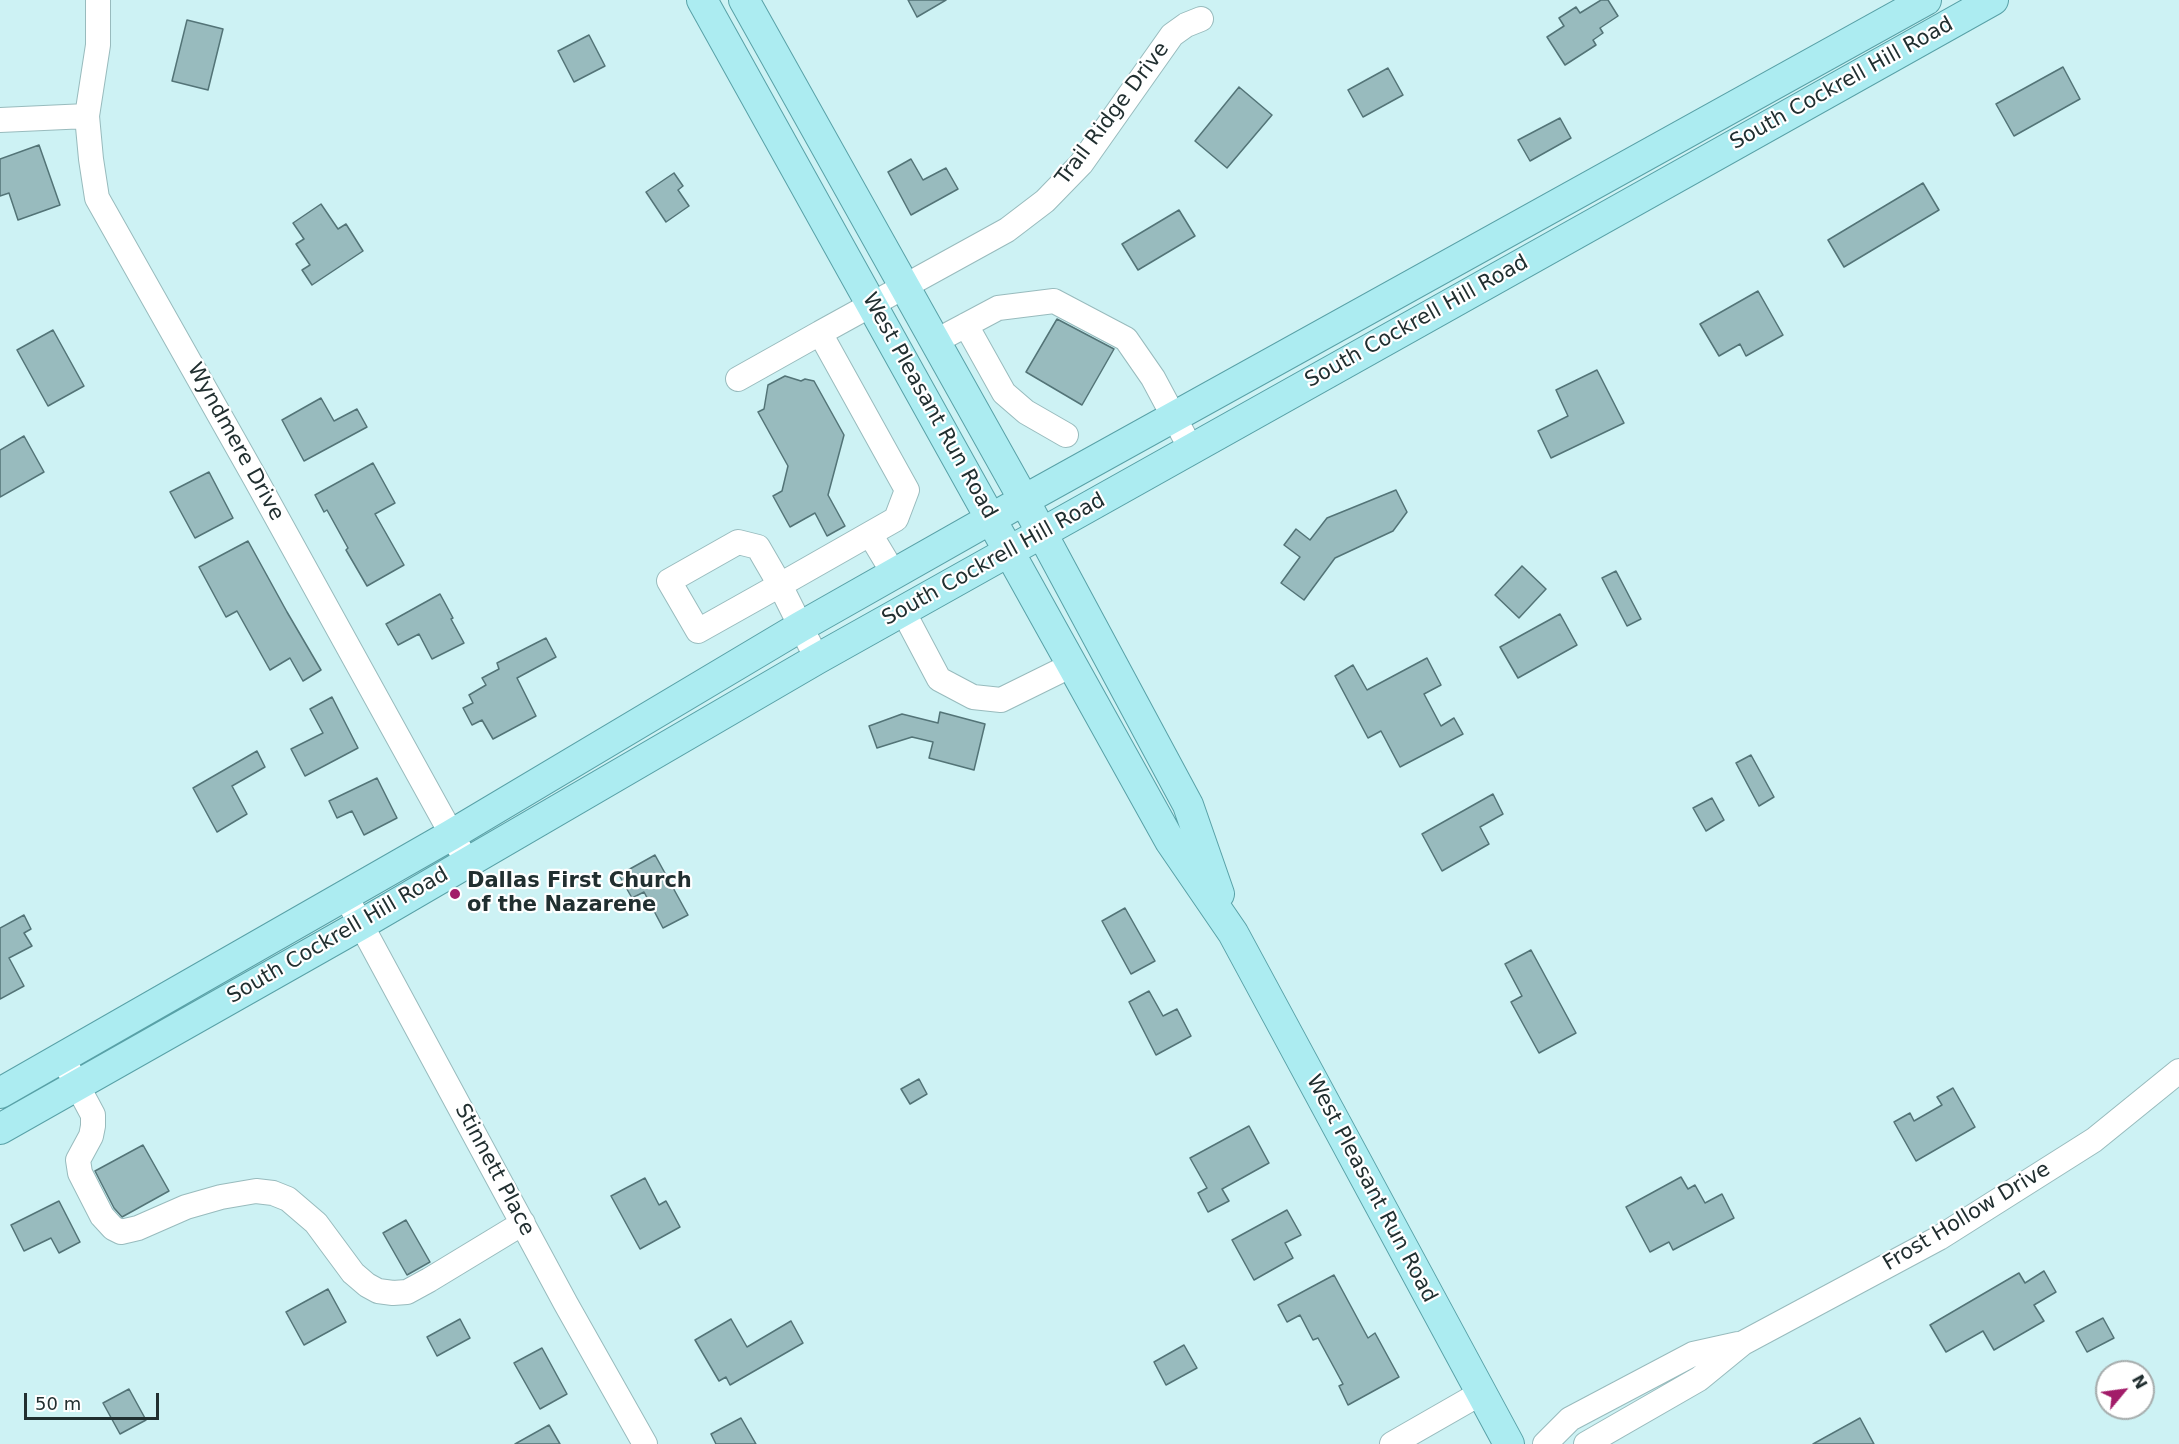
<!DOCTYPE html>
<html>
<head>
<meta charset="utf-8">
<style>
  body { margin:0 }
  #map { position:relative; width:2179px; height:1444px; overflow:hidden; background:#cdf2f4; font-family:"DejaVu Sans",sans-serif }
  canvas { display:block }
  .north { position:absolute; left:2095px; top:1360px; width:60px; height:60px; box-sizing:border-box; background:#fff; border:2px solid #a6acac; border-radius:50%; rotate:61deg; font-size:16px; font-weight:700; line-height:24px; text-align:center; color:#212f30 }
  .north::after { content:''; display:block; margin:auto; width:21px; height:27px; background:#a21c69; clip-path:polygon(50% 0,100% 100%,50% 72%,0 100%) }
  .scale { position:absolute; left:24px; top:1393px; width:135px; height:27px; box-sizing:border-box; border:3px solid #212f30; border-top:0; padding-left:8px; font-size:18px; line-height:21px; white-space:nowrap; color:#212f30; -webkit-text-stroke:4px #fff; paint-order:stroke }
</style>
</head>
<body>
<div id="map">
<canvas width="2179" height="1444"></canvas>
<div class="north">N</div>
<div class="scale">50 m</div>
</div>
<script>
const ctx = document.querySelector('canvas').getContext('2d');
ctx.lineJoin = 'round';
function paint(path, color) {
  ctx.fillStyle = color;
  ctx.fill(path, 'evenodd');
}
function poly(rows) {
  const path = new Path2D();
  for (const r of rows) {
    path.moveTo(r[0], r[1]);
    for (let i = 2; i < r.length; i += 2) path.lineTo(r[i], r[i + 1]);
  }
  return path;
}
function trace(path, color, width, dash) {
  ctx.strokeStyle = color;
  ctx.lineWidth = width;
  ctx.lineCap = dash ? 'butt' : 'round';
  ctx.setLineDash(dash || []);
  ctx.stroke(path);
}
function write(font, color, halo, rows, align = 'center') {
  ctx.font = font + ' "DejaVu Sans",sans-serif';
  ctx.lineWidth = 4.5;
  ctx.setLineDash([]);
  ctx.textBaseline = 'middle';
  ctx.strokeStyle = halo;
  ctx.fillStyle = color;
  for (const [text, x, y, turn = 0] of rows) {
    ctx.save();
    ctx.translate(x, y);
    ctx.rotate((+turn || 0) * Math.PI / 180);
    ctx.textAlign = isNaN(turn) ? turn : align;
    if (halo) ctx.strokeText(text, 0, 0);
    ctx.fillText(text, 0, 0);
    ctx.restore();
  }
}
const building = poly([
  [908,0,946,0,917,17,908,0],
  [1601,0,1608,0,1618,16,1600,28,1603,33,1593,40,1596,45,1565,65,1547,37,1564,26,1559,18,1576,7,1580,13,1601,0],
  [187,20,223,29,208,90,172,81,187,20],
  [589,35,605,66,574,82,558,51,589,35],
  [2063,67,2080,99,2014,136,1996,104,2063,67],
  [1388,68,1403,95,1363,117,1348,90,1388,68],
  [1239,87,1272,115,1227,168,1195,141,1239,87],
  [1560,118,1571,138,1530,161,1518,140,1560,118],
  [39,145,60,205,18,220,9,193,0,196,0,159,39,145],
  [911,159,923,180,946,168,958,189,911,215,888,172,911,159],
  [674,173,683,186,678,190,689,206,666,222,646,192,674,173],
  [1923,183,1939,210,1844,267,1828,240,1923,183],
  [321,204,338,229,346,224,363,251,312,285,302,270,310,265,296,244,304,239,293,223,321,204],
  [1179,210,1195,236,1138,270,1122,244,1179,210],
  [1758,291,1783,335,1746,356,1740,344,1719,356,1700,324,1758,291],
  [1057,319,1114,349,1082,405,1026,372,1057,319],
  [53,330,84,386,48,406,17,350,53,330],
  [1597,370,1624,423,1551,458,1538,431,1568,416,1556,390,1597,370],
  [785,376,801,381,805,379,814,381,844,435,828,495,845,526,827,536,815,513,790,527,773,496,782,491,788,466,758,412,764,409,768,385,785,376],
  [321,398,334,421,357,409,367,427,304,461,282,420,321,398],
  [24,436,44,472,0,497,0,450,24,436],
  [373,463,395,503,375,514,404,565,367,586,346,550,348,548,327,510,324,512,315,495,373,463],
  [209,472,233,518,195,538,170,492,209,472],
  [1396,490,1407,512,1393,531,1335,558,1304,600,1281,583,1300,557,1284,545,1296,529,1310,540,1327,518,1396,490],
  [248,541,287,612,321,670,303,681,290,658,270,670,237,611,226,617,199,567,248,541],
  [1522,566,1546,589,1519,618,1495,595,1522,566],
  [1616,571,1641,619,1627,626,1602,578,1616,571],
  [440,594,453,618,451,619,464,643,432,659,419,634,398,645,386,624,440,594],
  [1560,614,1577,645,1518,678,1500,647,1560,614],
  [546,638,556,657,517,678,536,716,493,739,482,720,472,725,463,708,473,703,469,695,486,685,482,678,499,669,497,663,546,638],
  [1427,658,1441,685,1424,694,1441,726,1454,718,1463,734,1400,767,1381,731,1368,738,1335,676,1353,665,1367,690,1427,658],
  [332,697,358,748,305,776,291,749,323,733,310,709,332,697],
  [940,712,985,724,974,770,929,758,933,742,912,737,877,748,869,726,902,714,938,723,940,712],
  [257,751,265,767,232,786,247,814,217,832,193,788,257,751],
  [1751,755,1774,797,1759,806,1736,763,1751,755],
  [377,778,397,818,364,835,352,811,337,818,329,801,377,778],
  [1493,794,1503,814,1480,827,1489,844,1442,871,1422,834,1493,794],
  [1712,798,1724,820,1706,831,1693,808,1712,798],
  [655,855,688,915,663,928,644,892,632,898,619,875,655,855],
  [1125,908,1155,961,1131,974,1102,921,1125,908],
  [24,915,31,929,24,933,32,946,9,958,24,986,0,999,0,928,24,915],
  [1531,950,1576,1033,1539,1053,1511,1002,1522,996,1505,964,1531,950],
  [1149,991,1163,1016,1177,1009,1191,1036,1156,1055,1129,1002,1149,991],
  [919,1079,927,1094,910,1104,901,1089,919,1079],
  [1953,1088,1975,1127,1916,1161,1894,1122,1910,1113,1914,1121,1942,1105,1937,1097,1953,1088],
  [1249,1126,1269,1163,1222,1189,1229,1201,1208,1212,1198,1193,1207,1188,1190,1158,1249,1126],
  [143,1145,169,1191,122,1217,114,1208,95,1171,143,1145],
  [1681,1177,1688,1189,1695,1185,1705,1203,1722,1194,1734,1218,1673,1250,1669,1242,1650,1252,1626,1207,1681,1177],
  [645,1178,659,1205,666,1201,680,1227,640,1249,611,1196,645,1178],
  [59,1201,80,1242,59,1253,51,1238,24,1251,11,1225,59,1201],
  [1287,1210,1301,1235,1285,1243,1293,1258,1254,1280,1232,1240,1287,1210],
  [406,1220,430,1262,407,1275,383,1233,406,1220],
  [2044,1271,2056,1292,2034,1305,2044,1321,1994,1350,1983,1331,1946,1352,1930,1325,2019,1273,2025,1283,2044,1271],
  [1334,1275,1368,1338,1375,1333,1399,1377,1348,1405,1339,1386,1343,1384,1318,1338,1313,1340,1300,1315,1287,1322,1278,1305,1334,1275],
  [328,1289,346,1322,304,1345,286,1312,328,1289],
  [2103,1318,2114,1338,2087,1352,2076,1332,2103,1318],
  [460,1319,470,1338,437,1356,427,1337,460,1319],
  [731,1319,747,1347,791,1321,803,1343,730,1385,726,1377,719,1381,695,1340,731,1319],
  [1184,1345,1197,1368,1166,1385,1154,1362,1184,1345],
  [542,1348,567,1394,540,1409,514,1363,542,1348],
  [129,1389,146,1420,120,1434,103,1403,129,1389],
  [741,1418,756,1444,716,1444,711,1434,741,1418],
  [1860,1418,1874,1444,1813,1444,1860,1418],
  [549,1425,560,1444,515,1444,549,1425]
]);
const minor = poly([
  [98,0,98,45,87,116,91,159,97,198,255,478,467,862],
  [0,120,87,116],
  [966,325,1004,393,1026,412,1066,435],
  [936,341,998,308,1054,301,1126,339,1153,378,1191,449],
  [738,379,820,333],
  [870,534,894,574],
  [903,611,939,679,973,697,1001,700,1072,665],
  [817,659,780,585,758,547,738,542,669,581,698,631,780,585,896,519,907,490,820,333,1007,230,1045,201,1081,164,1172,35,1186,25,1201,19],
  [345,895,566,1304,645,1444],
  [62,1057,93,1115,93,1126,91,1136,78,1160,80,1173,102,1216,113,1228,121,1232,138,1228,186,1207,221,1197,256,1191,273,1193,288,1199,316,1223,353,1273,367,1285,378,1291,393,1293,407,1292,429,1280,523,1223],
  [1392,1444,1481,1393],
  [1545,1444,1570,1419,1693,1354,1738,1344],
  [1586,1444,1699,1379,1743,1343,1939,1238,2094,1140,2179,1071]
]);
const major = poly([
  [702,0,1170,841,1233,933,1509,1444],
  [744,0,1024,500,1188,805,1219,894],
  [0,1093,451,835,800,627,1024,500,1926,0],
  [0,1129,362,924,817,659,1993,0]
]);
const markers = [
  [455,894,6,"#a21c69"]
];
const streetNames = [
  ["South Cockrell Hill Road",1842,84,-29],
  ["Trail Ridge Drive",1113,114,-53],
  ["South Cockrell Hill Road",1417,322,-29],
  ["West Pleasant Run Road",929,406,61],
  ["Wyndmere Drive",235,442,61],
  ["South Cockrell Hill Road",994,560,-29],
  ["South Cockrell Hill Road",338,936,-30],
  ["Stinnett Place",494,1170,62],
  ["West Pleasant Run Road",1371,1189,62],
  ["Frost Hollow Drive",1967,1217,-31]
];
const poiNames = [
  ["Dallas First Church",467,882],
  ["of the Nazarene",467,906]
];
paint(building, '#98bbbe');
trace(building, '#537477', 1.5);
trace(minor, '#98bbbd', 26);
trace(major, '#58a1a7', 32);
trace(minor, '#fff', 24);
trace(major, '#acecf1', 30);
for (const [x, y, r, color] of markers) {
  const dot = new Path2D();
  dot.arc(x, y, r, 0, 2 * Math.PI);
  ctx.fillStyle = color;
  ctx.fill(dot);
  trace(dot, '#fff', 2);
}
write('21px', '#212f30', '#fff', streetNames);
write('bold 21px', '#212f30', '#fff', poiNames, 'left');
</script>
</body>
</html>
